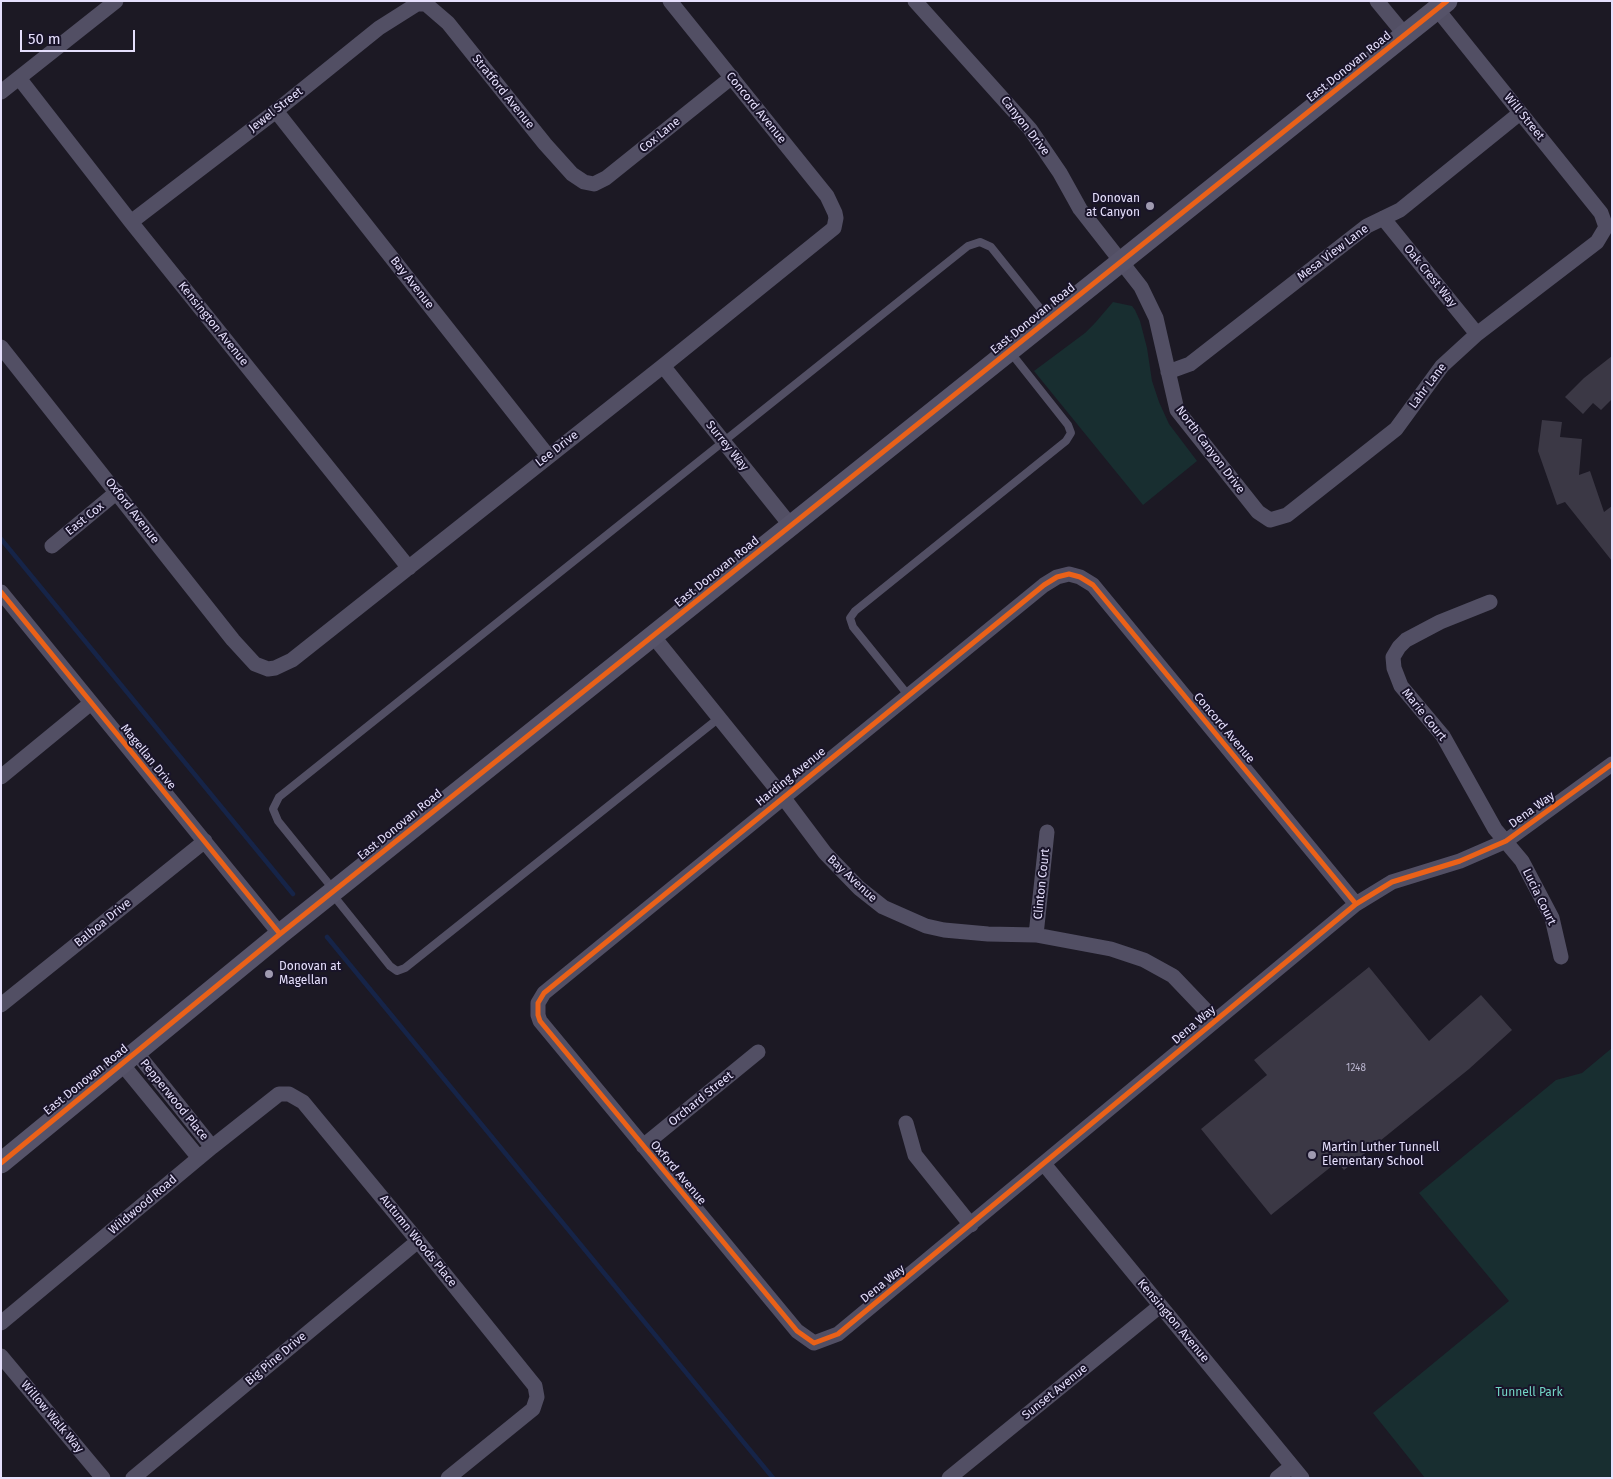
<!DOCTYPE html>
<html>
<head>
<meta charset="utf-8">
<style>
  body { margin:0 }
  #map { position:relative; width:1613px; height:1479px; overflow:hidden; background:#1c1924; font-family:"Fira Sans",sans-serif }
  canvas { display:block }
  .frame { position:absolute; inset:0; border:2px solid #e5dffc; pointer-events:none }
  .scale { position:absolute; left:20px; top:30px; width:115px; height:22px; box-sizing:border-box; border:2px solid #e5dffc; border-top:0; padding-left:6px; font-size:15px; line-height:18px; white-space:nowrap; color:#e5dffc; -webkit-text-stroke:4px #191429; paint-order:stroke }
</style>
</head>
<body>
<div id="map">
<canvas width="1613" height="1479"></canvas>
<div class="frame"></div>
<div class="scale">50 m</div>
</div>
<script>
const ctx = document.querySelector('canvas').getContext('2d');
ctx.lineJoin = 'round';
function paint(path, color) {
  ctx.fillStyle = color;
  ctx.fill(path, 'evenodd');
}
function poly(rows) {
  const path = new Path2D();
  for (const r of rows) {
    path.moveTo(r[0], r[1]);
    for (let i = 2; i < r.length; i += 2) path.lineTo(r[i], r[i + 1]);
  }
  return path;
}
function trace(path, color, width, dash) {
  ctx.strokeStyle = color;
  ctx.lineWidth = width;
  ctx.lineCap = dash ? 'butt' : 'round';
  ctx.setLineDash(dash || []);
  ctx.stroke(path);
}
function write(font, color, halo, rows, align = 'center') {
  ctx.font = font + ' "Fira Sans",sans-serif';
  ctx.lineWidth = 4;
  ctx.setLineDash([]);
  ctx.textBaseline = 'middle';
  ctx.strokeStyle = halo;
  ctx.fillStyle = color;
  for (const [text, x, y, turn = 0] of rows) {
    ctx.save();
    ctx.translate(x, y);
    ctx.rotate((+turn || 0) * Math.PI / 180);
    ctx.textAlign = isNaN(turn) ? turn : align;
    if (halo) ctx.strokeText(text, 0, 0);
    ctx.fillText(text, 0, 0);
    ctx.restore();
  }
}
const green = poly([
  [1113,302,1132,306,1135,310,1140,321,1147,348,1152,381,1159,402,1169,424,1197,461,1143,505,1034,371,1085,333,1095,323],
  [1612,1048,1612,1478,1425,1478,1373,1413,1509,1301,1419,1193,1556,1080,1582,1073]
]);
const stream = poly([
  [1,539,293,894],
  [327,937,773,1478]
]);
const building = poly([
  [1612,356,1612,399,1601,410,1593,403,1583,414,1565,397,1584,378],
  [1542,420,1562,422,1560,437,1582,439,1579,475,1590,471,1604,512,1612,506,1612,561,1565,502,1557,505,1538,451],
  [1369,967,1429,1041,1481,995,1512,1030,1469,1069,1344,1170,1337,1162,1271,1215,1201,1129,1267,1075,1254,1060]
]);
const lane = poly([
  [908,695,853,627,850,618,855,611,1066,441,1071,433,1068,425,1011,353],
  [333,889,278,821,273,809,279,797,968,246,980,242,991,247,1047,317],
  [333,895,390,966,397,971,405,968,719,718]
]);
const street = poly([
  [915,1,1030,129,1060,173,1080,209,1141,287,1156,318,1177,410,1258,512,1270,520,1287,515,1396,429,1442,366,1477,334,1597,242,1606,227,1601,213,1437,9],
  [1377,1,1405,35],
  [19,78,131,222,409,568],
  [1,92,116,1],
  [276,111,548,456],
  [1383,218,1477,334],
  [131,222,276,111,379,28,417,4,426,4,448,23,545,144,572,174,584,182,594,184,606,178,732,77],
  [1,347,233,640,255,664,268,669,275,668,292,660,663,366,834,228,836,218,835,213,827,196,670,1],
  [663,366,791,526],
  [1168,372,1190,364,1367,226,1400,210,1520,113],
  [52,546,117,492],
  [1,592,280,934],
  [1490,602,1440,622,1406,640,1399,647,1393,657,1394,668,1401,686,1443,736,1495,829,1522,861,1552,918,1561,957],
  [653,636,783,797,825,853,859,888,883,907,926,926,944,930,988,934,1036,935,1111,949,1144,960,1173,976,1215,1020],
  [1,777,91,703],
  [1356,904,1093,585,1080,577,1069,574,1057,577,1044,585,544,993,538,1003,538,1015,540,1021,797,1331,814,1343,838,1334,1356,904,1392,882,1460,861,1506,841,1612,764],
  [1036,935,1047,832],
  [1,1005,205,841],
  [136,1052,212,1147],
  [122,1064,199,1158],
  [906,1123,915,1155,971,1225],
  [643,1146,758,1052],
  [1044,1164,1302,1478],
  [1,1323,212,1147,279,1094,289,1094,303,1102,418,1241,535,1386,537,1397,533,1409,448,1478],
  [1,1356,103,1478],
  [133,1478,418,1241],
  [949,1478,1160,1306],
  [1277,1478,1292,1466]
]);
const secondary = poly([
  [1,1163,280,934,1447,1]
]);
const cycleway = poly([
  [1,592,280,934],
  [1356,904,1093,585,1080,577,1069,574,1057,577,1044,585,544,993,538,1003,538,1015,540,1021,797,1331,814,1343,838,1334,1356,904,1392,882,1460,861,1506,841,1612,764],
  [1,1163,280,934,1447,1]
]);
const markers = [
  [1150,206,5,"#9f9ab0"],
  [269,974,5,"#9f9ab0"],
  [1312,1155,5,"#9f9ab0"]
];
const numberNames = [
  ["1248",1356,1068]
];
const streetNames = [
  ["East Donovan Road",1349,67,-39],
  ["Stratford Avenue",503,92,51],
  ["Concord Avenue",756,108,51],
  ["Jewel Street",276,110,-38],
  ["Will Street",1524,117,51],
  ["Canyon Drive",1025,126,52],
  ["Cox Lane",660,135,-39],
  ["Mesa View Lane",1333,253,-37],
  ["Oak Crest Way",1430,276,51],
  ["Bay Avenue",412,283,52],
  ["East Donovan Road",1033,319,-39],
  ["Kensington Avenue",213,324,51],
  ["Lahr Lane",1428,386,-53],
  ["Surrey Way",727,446,51],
  ["Lee Drive",557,449,-38],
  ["North Canyon Drive",1210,450,53],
  ["Oxford Avenue",132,511,52],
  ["East Cox",85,519,-39],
  ["East Donovan Road",717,572,-39],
  ["Marie Court",1424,715,51],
  ["Concord Avenue",1224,728,50],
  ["Magellan Drive",148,757,51],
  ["Harding Avenue",791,777,-39],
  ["Dena Way",1532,810,-36],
  ["East Donovan Road",400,825,-39],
  ["Bay Avenue",852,879,43],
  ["Clinton Court",1042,884,-84],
  ["Lucia Court",1539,897,64],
  ["Balboa Drive",103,923,-39],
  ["Dena Way",1194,1025,-40],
  ["East Donovan Road",86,1080,-39],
  ["Orchard Street",701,1099,-39],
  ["Pepperwood Place",174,1100,51],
  ["Oxford Avenue",678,1173,50],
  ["Wildwood Road",143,1205,-40],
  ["Autumn Woods Place",418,1241,51],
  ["Dena Way",883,1284,-39],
  ["Kensington Avenue",1173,1321,50],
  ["Big Pine Drive",276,1359,-40],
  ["Sunset Avenue",1055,1392,-39],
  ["Willow Walk Way",52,1417,50]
];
const poiNames = [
  ["Donovan",1140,199,"right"],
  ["at Canyon",1140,213,"right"],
  ["Donovan at",279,967],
  ["Magellan",279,981],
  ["Martin Luther Tunnell",1322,1148],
  ["Elementary School",1322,1162]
];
const parkNames = [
  ["Tunnell Park",1529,1393]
];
paint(green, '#182e30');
trace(stream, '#162448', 4.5);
paint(building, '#3b3845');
trace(lane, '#524f64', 8);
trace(street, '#524f64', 15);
trace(secondary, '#565369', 21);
trace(cycleway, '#ea6118', 5);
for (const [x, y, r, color] of markers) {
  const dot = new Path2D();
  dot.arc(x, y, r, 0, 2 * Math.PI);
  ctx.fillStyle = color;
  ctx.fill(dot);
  trace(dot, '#191429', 2);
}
write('10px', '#bab5ce', null, numberNames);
write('12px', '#e5dffc', '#191429', streetNames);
write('12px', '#e5dffc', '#191429', poiNames, 'left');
write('12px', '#72d5c5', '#191429', parkNames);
</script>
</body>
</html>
